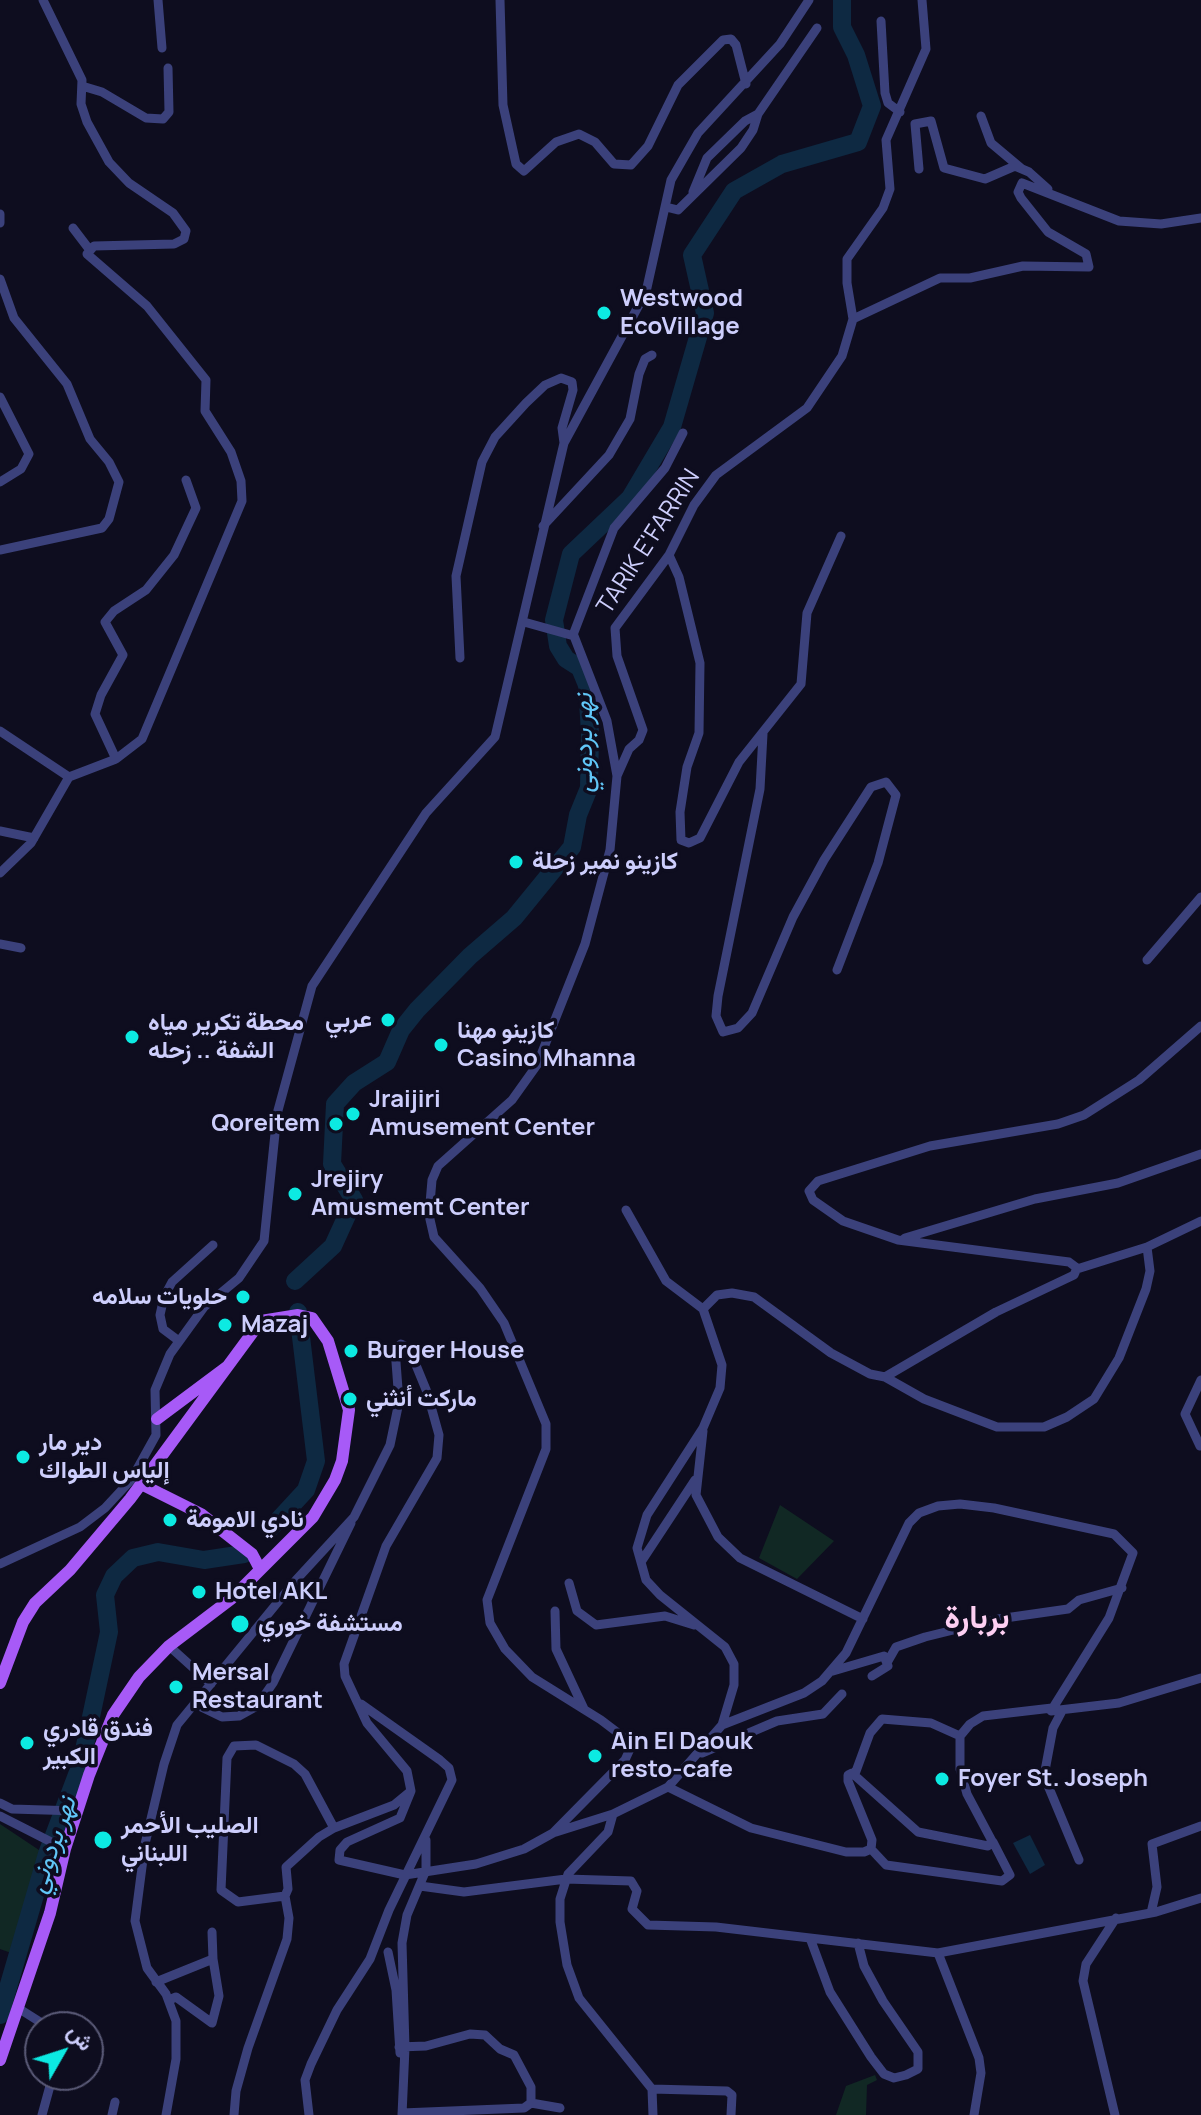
<!DOCTYPE html>
<html>
<head>
<meta charset="utf-8">
<style>
  body { margin:0 }
  #map { position:relative; width:1201px; height:2115px; overflow:hidden; background:#0e0d1f; font-family:Manrope,Vazirmatn,sans-serif }
  canvas { display:block }
  .north { position:absolute; left:24px; top:2011px; width:80px; height:80px; box-sizing:border-box; background:#0e0d1f; border:2px solid #5a5a77; border-radius:50%; rotate:51deg; font-size:22px; font-weight:700; line-height:32px; text-align:center; color:#cdcefc }
  .north::after { content:''; display:block; margin:auto; width:28px; height:36px; background:#0ceae2; clip-path:polygon(50% 0,100% 100%,50% 72%,0 100%) }
</style>
</head>
<body>
<div id="map">
<canvas width="1201" height="2115"></canvas>
<div class="north">ش</div>
</div>
<script>
const ctx = document.querySelector('canvas').getContext('2d');
ctx.lineJoin = 'round';
function paint(path, color) {
  ctx.fillStyle = color;
  ctx.fill(path, 'evenodd');
}
function poly(rows) {
  const path = new Path2D();
  for (const r of rows) {
    path.moveTo(r[0], r[1]);
    for (let i = 2; i < r.length; i += 2) path.lineTo(r[i], r[i + 1]);
  }
  return path;
}
function trace(path, color, width, dash) {
  ctx.strokeStyle = color;
  ctx.lineWidth = width;
  ctx.lineCap = dash ? 'butt' : 'round';
  ctx.setLineDash(dash || []);
  ctx.stroke(path);
}
function write(font, color, halo, rows, align = 'center') {
  ctx.font = font + ' Manrope,Vazirmatn,sans-serif';
  ctx.lineWidth = 7;
  ctx.setLineDash([]);
  ctx.textBaseline = 'middle';
  ctx.strokeStyle = halo;
  ctx.fillStyle = color;
  for (const [text, x, y, turn = 0] of rows) {
    ctx.save();
    ctx.translate(x, y);
    ctx.rotate((+turn || 0) * Math.PI / 180);
    ctx.textAlign = isNaN(turn) ? turn : align;
    if (halo) ctx.strokeText(text, 0, 0);
    ctx.fillText(text, 0, 0);
    ctx.restore();
  }
}
const green = poly([
  [780,1505,834,1541,797,1579,759,1558],
  [0,1824,48,1856,14,1954,0,1949],
  [875,2075,877,2080,867,2085,866,2115,836,2115,846,2086]
]);
const water = poly([
  [1030,1835,1045,1865,1030,1874,1013,1843]
]);
const river = poly([
  [295,1281,333,1246,354,1200,332,1164,335,1104,354,1083,387,1062,401,1030,417,1010,470,956,514,918,572,847,578,815,589,788,590,733,587,685,580,668,566,659,558,646,554,620,571,554,630,498,672,427,705,313,692,255,734,191,782,164,858,142,872,106,856,55,842,27,842,0],
  [270,1529,306,1490,316,1461,298,1312],
  [0,2015,47,1854,81,1764,109,1632,105,1595,114,1576,133,1558,158,1552,204,1560,244,1554]
]);
const minor = poly([
  [158,0,162,48],
  [500,0,503,105,516,164,524,171,556,142,579,134,595,142,614,164,631,165,648,146,678,85,723,40,731,39,736,45,746,84],
  [881,21,885,93,888,103,900,112],
  [82,86,102,92,146,118,163,119,169,112,168,68],
  [981,116,991,143,1022,169],
  [919,169,915,124,931,121,944,168,985,179,1015,166,1029,172,1048,189],
  [693,192,707,158,745,121,758,114],
  [666,207,678,210,741,148,753,130,758,114,817,28],
  [0,214,0,223],
  [73,228,89,249],
  [0,279,14,318,67,384,90,439,109,462,119,482,109,519,102,528,0,550],
  [853,319,940,278,970,278,1023,266,1089,267,1086,254,1048,232,1021,198,1018,192,1022,183,1119,221,1161,224,1201,218],
  [0,397,29,454,21,469,0,482],
  [543,526,609,455,630,419,639,374,645,359,652,355],
  [669,555,679,577,700,663,699,733,687,767,680,812,681,840,689,843,700,838,739,762,801,684,807,613,841,536],
  [524,622,574,636,607,721,617,776,629,749,639,740,643,730,617,656,615,628,669,555,694,505,716,475,807,408,842,356,853,319,847,283,847,259,883,208,890,189,886,140,926,49,922,0],
  [573,635,614,528,665,468,683,433],
  [460,658,456,576,482,462,495,437,526,403,545,385,561,378,572,382,573,390,562,428,564,443],
  [0,731,69,777],
  [763,734,760,789,718,996,716,1016,723,1032,738,1028,752,1013,793,917,824,860,871,787,886,782,896,795,878,863,837,970],
  [116,759,95,714,101,695,123,655,105,622,114,611,146,590,174,555,196,508,186,480],
  [0,831,34,838],
  [0,873,31,843,69,777,116,759,142,739,242,501,241,481,231,452,205,411,206,380,147,306,87,254,94,246,174,244,184,239,186,231,173,213,129,183,109,162,87,122,81,104,82,80,43,0],
  [0,944,21,948],
  [1147,960,1201,897],
  [626,1210,666,1281,703,1309],
  [905,1238,1035,1199,1118,1183,1201,1154],
  [1077,1269,1147,1247],
  [179,1341,163,1329,160,1315,164,1297,172,1282,213,1245],
  [885,1377,924,1399,997,1427,1044,1427,1067,1417,1094,1399,1119,1358,1146,1289,1150,1271,1147,1247,1201,1221],
  [703,1431,696,1495,718,1537,740,1558,863,1619],
  [1200,1446,1185,1414,1201,1380],
  [641,1562,695,1480],
  [0,1564,80,1527,105,1508,131,1480,156,1435,155,1390,170,1354,204,1307,239,1278,264,1241,277,1114,312,986,426,813,495,737,564,443,646,292,671,180,698,133,780,44,809,0],
  [569,1583,577,1611,596,1625,665,1616,694,1625],
  [555,1611,556,1649,584,1709],
  [169,1646,211,1684],
  [888,1661,896,1647,925,1637,998,1619,1068,1609,1079,1600,1122,1588],
  [833,1671,884,1656,888,1666,872,1676],
  [195,1704,222,1717,239,1716,257,1706,273,1683,351,1523],
  [1062,1711,1053,1728,1044,1776,1079,1860],
  [722,1725,734,1685,734,1664,725,1647,660,1595,646,1580,637,1548,647,1515,703,1428,720,1388,722,1365,703,1309,717,1295,732,1293,754,1297,831,1353,870,1374,885,1377,996,1312,1074,1275,1077,1268,1069,1262,898,1240,843,1221,813,1200,809,1191,818,1181,930,1146,1058,1124,1084,1115,1139,1080,1201,1026],
  [702,1753,777,1721,823,1714,842,1694],
  [855,1774,870,1733,882,1719,931,1723,960,1736],
  [668,1787,751,1828,846,1852,864,1852,871,1849,872,1840,848,1781,848,1775,852,1773,918,1832,988,1846,992,1841,967,1794,960,1769,960,1736,970,1724,983,1716,1052,1708],
  [0,1803,12,1809,78,1811],
  [613,1814,608,1832,568,1874,560,1899,560,1922,567,1965,579,1998,652,2089,653,2115],
  [0,1816,65,1849],
  [334,1828,305,1774,294,1764,256,1745,234,1746,227,1758,221,1890,238,1902,285,1896,288,1889,286,1867,319,1837,334,1828,394,1805,411,1791],
  [556,1832,613,1814,668,1787,722,1725,804,1693,822,1681,846,1653,909,1523,919,1513,938,1506,960,1504,994,1508,1114,1534,1133,1553,1109,1618,1051,1711,1119,1703,1201,1678],
  [871,1849,886,1865,1002,1881,1010,1875,993,1842],
  [420,1886,464,1892,566,1879,631,1881,637,1891,632,1909,648,1925,716,1927,938,1953,1156,1912,1201,1898],
  [1151,1913,1157,1887,1152,1844,1201,1826],
  [212,1932,213,1959],
  [810,1938,830,1992,871,2057,884,2074,894,2078,906,2075,918,2069,918,2052,883,2001,864,1966,858,1943],
  [388,1952,396,1990,400,2053],
  [938,1953,979,2058,981,2073,974,2115],
  [156,1982,213,1959,219,1996,212,2023,176,1997,169,2000],
  [18,2008,48,2027],
  [399,2047,426,2046,470,2034,485,2035,500,2049,514,2055,531,2087,531,2103,524,2108,402,2113],
  [652,2089,727,2091,732,2095,731,2115],
  [531,2103,560,2108],
  [42,2115,53,2075],
  [112,2115,115,2102],
  [166,2115,176,2059,176,2021,166,1994,147,1968,135,1921,145,1844,164,1764,177,1725,296,1580,354,1517,390,1445,399,1402,395,1349,401,1344,409,1348,427,1392,439,1435,437,1458,386,1546,344,1664,345,1676,367,1723,407,1771,411,1791,400,1818,347,1842,340,1850,339,1860,405,1875,476,1864,524,1849,553,1833,625,1760,630,1749,630,1742,601,1720,532,1677,505,1649,490,1623,487,1600,546,1449,546,1424,504,1323,480,1288,434,1237,429,1215,432,1180,438,1166,512,1100,537,1065,585,944,610,850,617,776],
  [234,2115,236,2091,248,2048,287,1939,289,1918,285,1896],
  [309,2115,305,2080,311,2064,337,2010,370,1959,389,1910,452,1780,449,1768,440,1760,361,1704],
  [402,2115,405,2048,402,1943,407,1915,426,1870,426,1840],
  [1115,2115,1083,1981,1086,1964,1116,1918]
]);
const major = poly([
  [157,1419,228,1366],
  [141,1484,201,1514,252,1554,260,1569],
  [0,1683,23,1622,35,1603,70,1570,130,1499,261,1321,298,1315,312,1318,328,1341,349,1410,342,1461,335,1480,313,1517,231,1599,169,1646,139,1677,113,1715,89,1775,65,1849,50,1913,0,2060]
]);
const markers = [
  [604,313,8,"#0ceae2"],
  [516,862,8,"#0ceae2"],
  [388,1020,8,"#0ceae2"],
  [132,1037,8,"#0ceae2"],
  [441,1045,8,"#0ceae2"],
  [353,1114,8,"#0ceae2"],
  [336,1124,8,"#0ceae2"],
  [295,1194,8,"#0ceae2"],
  [243,1297,8,"#0ceae2"],
  [225,1325,8,"#0ceae2"],
  [351,1351,8,"#0ceae2"],
  [350,1399,8,"#0ceae2"],
  [23,1457,8,"#0ceae2"],
  [170,1520,8,"#0ceae2"],
  [199,1592,8,"#0ceae2"],
  [240,1624,10,"#0ceae2"],
  [176,1687,8,"#0ceae2"],
  [27,1743,8,"#0ceae2"],
  [595,1756,8,"#0ceae2"],
  [942,1779,8,"#0ceae2"],
  [103,1840,10,"#0ceae2"]
];
const poiNames = [
  ["Westwood",620,299],
  ["EcoVillage",620,327],
  ["كازينو نمير زحلة",532,862],
  ["عربي",372,1020,"right"],
  ["محطة تكرير مياه",148,1023],
  ["الشفة .. زحله",148,1051],
  ["كازينو مهنا",457,1031],
  ["Casino Mhanna",457,1059],
  ["Jraijiri",369,1100],
  ["Amusement Center",369,1128],
  ["Qoreitem",320,1124,"right"],
  ["Jrejiry",311,1180],
  ["Amusmemt Center",311,1208],
  ["حلويات سلامه",227,1297,"right"],
  ["Mazaj",241,1325],
  ["Burger House",367,1351],
  ["ماركت أنثني",366,1399],
  ["دير مار",39,1443],
  ["إلياس الطواك",39,1471],
  ["نادي الامومة",186,1520],
  ["Hotel AKL",215,1592],
  ["مستشفة خوري",258,1624],
  ["Mersal",192,1673],
  ["Restaurant",192,1701],
  ["فندق قادري",43,1729],
  ["الكبير",43,1757],
  ["Ain El Daouk",611,1742],
  ["resto-cafe",611,1770],
  ["Foyer St. Joseph",958,1779],
  ["الصليب الأحمر",121,1826],
  ["اللبناني",121,1854]
];
const streetNames = [
  ["TARIK E'FARRIN",649,542,-57]
];
const waterNames = [
  ["نهر بردوني",585,743,-90],
  ["نهر بردوني",53,1845,-71]
];
const districtNames = [
  ["بربارة",977,1619]
];
paint(green, '#112824');
paint(water, '#0e2942');
trace(river, '#0e2942', 18);
trace(minor, '#3b417b', 9);
trace(major, '#a75af7', 12);
for (const [x, y, r, color] of markers) {
  const dot = new Path2D();
  dot.arc(x, y, r, 0, 2 * Math.PI);
  ctx.fillStyle = color;
  ctx.fill(dot);
  trace(dot, '#0e0d1f', 3);
}
write('bold 24px', '#cdcefc', '#0e0d1f', poiNames, 'left');
write('24px', '#cdcefc', '#0e0d1f', streetNames);
write('italic 26px', '#61c6f7', '#0e0d1f', waterNames);
write('bold 32px', '#fdcff2', '#0e0d1f', districtNames);
</script>
</body>
</html>
